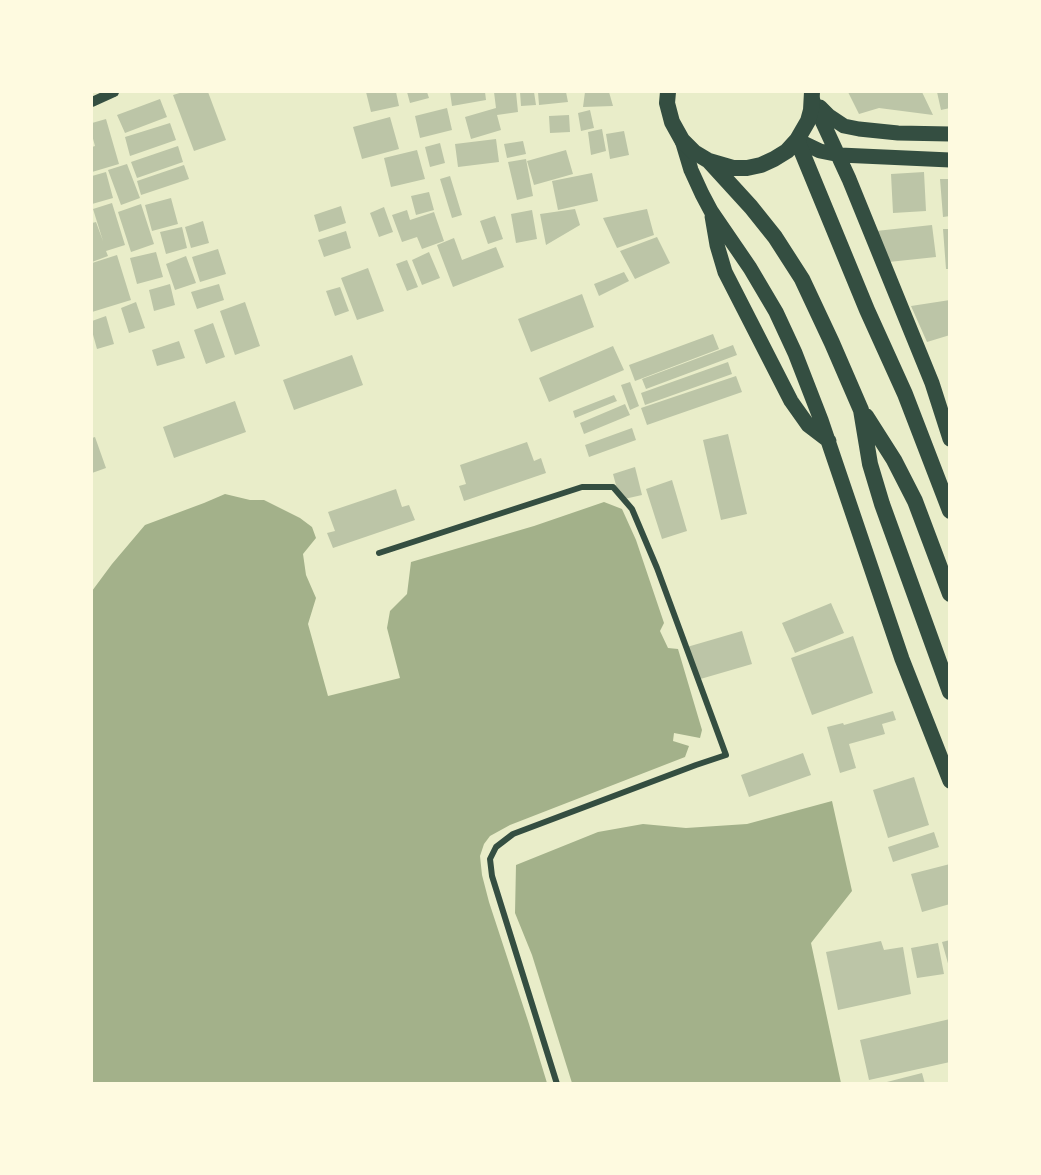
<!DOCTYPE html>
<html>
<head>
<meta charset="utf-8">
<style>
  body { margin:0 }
  #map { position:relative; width:1041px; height:1175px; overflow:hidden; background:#e9edc9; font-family:Figtree,sans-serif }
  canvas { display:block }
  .frame { position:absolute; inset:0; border:93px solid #fefae0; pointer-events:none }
</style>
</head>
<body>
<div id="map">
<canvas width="1041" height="1175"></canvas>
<div class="frame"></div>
</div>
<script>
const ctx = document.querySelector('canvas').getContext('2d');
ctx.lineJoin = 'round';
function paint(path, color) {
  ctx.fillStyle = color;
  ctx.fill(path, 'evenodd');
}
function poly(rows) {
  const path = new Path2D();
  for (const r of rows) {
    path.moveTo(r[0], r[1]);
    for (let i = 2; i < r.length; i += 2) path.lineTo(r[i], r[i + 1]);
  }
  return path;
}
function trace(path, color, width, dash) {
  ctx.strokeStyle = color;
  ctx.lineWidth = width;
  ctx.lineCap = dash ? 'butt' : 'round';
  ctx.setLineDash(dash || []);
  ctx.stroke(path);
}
const water = poly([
  [225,494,250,500,264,500,300,518,312,527,316,538,303,554,306,575,316,598,308,624,328,696,400,678,387,628,390,611,407,594,411,562,534,526,604,502,622,509,636,540,664,623,660,631,668,648,678,649,702,730,700,738,674,733,673,741,689,746,685,757,510,825,490,836,484,844,480,856,482,875,489,902,529,1024,547,1083,92,1083,92,591,112,564,145,525,204,503],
  [832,801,852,891,811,943,841,1083,572,1083,532,955,515,913,516,865,598,832,643,824,686,828,747,824]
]);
const building = poly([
  [183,92,208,92,226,140,194,151,173,95],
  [366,92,396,92,399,106,371,112],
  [407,92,427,92,429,98,410,103],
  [450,92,485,92,486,100,452,106],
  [494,92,516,92,518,112,497,115,501,130,471,139,465,117,496,108],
  [520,92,534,92,536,105,521,106],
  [538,92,566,92,568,102,539,105],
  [585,92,609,92,613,106,583,107],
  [848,92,922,92,933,115,879,108,859,114],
  [937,92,950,92,950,108,941,110],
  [160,99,167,117,125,133,117,115],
  [447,108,452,130,420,138,415,116],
  [590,110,594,128,581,131,578,113],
  [569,115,570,132,550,133,549,116],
  [390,117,399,149,362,159,353,127],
  [106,119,119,164,92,172,92,147,95,146,92,135,92,123],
  [170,123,176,140,130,156,125,137],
  [602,129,606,151,591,155,588,132],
  [624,131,629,155,610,159,606,134],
  [496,139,499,162,458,167,455,144],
  [523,141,526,154,507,158,504,144],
  [440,143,445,163,430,167,425,147],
  [178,146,183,162,137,178,131,162],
  [417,150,425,179,391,187,384,158],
  [566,150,573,174,534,185,527,161],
  [526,159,533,196,517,200,508,162],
  [127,164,140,198,121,205,108,170],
  [184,165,189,179,141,195,137,181],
  [106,172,113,198,92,204,92,176],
  [924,172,926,211,893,213,891,174],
  [592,173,598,201,558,210,552,181],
  [450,176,462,215,452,218,440,179],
  [940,179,950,179,950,216,943,217],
  [429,192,434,210,416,215,411,196],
  [171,198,178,224,152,231,145,205],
  [112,203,125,245,106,251,108,256,92,262,92,223,96,222,103,241,93,209],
  [141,204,154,244,131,252,118,212],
  [341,206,346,223,319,232,314,215],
  [384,207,393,232,379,237,370,213],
  [575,209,580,225,546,245,540,214],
  [647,209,654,235,617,248,603,218],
  [407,210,410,220,434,212,444,241,422,249,417,237,402,242,392,215],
  [532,210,537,239,516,243,511,214],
  [495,216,503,239,488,244,480,221],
  [203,221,209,243,191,248,185,227],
  [932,225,936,257,879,263,876,231],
  [182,227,187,248,166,254,160,232],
  [943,229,950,229,950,269,946,269],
  [346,231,351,248,324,257,318,240],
  [657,237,670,263,635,279,620,251],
  [454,238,462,260,496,247,504,267,453,287,437,245],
  [218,249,226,274,200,282,192,257],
  [156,252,163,277,137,284,130,258],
  [429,252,440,278,422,285,412,260],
  [117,255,131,300,92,312,92,263],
  [186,256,196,283,175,290,166,264],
  [407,260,418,287,407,291,396,264],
  [368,268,384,311,357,320,341,278],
  [624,272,629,281,599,296,594,284],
  [170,284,175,305,154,311,149,290],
  [219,284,224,300,197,309,191,292],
  [340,287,349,311,335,316,326,291],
  [582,294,594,327,531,352,518,319],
  [950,300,950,335,927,342,911,306],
  [136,302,145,328,129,333,121,308],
  [245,302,260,346,235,355,220,311],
  [106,316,114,344,97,349,92,331,92,321],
  [213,323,225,357,206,364,194,330],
  [713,334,719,349,635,381,629,365],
  [179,341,185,358,157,366,152,350],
  [733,345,737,355,646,389,642,379],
  [613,346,624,370,549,402,539,378],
  [352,355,363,385,294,410,283,380],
  [728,362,732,374,645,405,641,393],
  [736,376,742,392,647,425,641,408],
  [630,382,639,406,630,410,621,385],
  [614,395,617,401,575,418,573,411],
  [235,401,246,432,174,458,163,427],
  [625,404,630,415,584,434,580,423],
  [632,428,636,440,589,457,585,445],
  [728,434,747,514,721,520,703,440],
  [95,437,106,468,92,473,92,438],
  [527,442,534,461,541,458,546,473,464,501,459,486,466,484,460,465],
  [635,467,642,495,620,500,613,474],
  [672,480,687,531,662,539,646,489],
  [396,489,402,507,409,505,415,520,333,548,327,533,335,531,328,512],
  [831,603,844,633,795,653,782,623],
  [742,631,752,664,697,680,687,647],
  [853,636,873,693,812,715,791,658],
  [893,711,896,720,882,724,885,734,849,744,856,768,840,773,827,727,843,723,844,725],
  [803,753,811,775,749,797,741,775],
  [914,777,929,825,888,838,873,790],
  [934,832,939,847,893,862,888,847],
  [950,864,950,904,922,912,911,874],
  [950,940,950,967,949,967,942,942],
  [881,941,884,950,903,947,911,994,838,1010,826,952],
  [938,943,944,974,917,978,911,948],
  [950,1019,950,1062,869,1080,860,1040],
  [922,1073,925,1084,883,1084,883,1083]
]);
const minor = poly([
  [379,553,582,487,613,487,632,509,657,568,726,755,696,765,513,834,496,847,490,859,492,876,557,1084]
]);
const tertiary = poly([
  [92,102,114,92]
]);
const primary = poly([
  [812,99,849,179,932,383,950,439],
  [820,107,829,116,844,126,859,129,898,133,950,134],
  [682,140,691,170,702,194,711,211,750,268,776,312,795,353,821,420,902,659,950,781],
  [797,140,820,151,840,155,950,160],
  [712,216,717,245,725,272,791,401,808,425,829,441]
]);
const trunk = poly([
  [668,92,667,103,672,122,682,140,694,152,709,161,733,168,747,168,761,165,774,159,787,151,797,140,808,121,811,110,812,92],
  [797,140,867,310,905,394,950,511],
  [709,161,751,207,775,237,802,279,832,343,861,410,870,464,882,504,950,692],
  [866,416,894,460,915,501,950,594]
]);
paint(water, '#a3b18a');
paint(building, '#bcc5a7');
trace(minor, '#344e41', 6);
trace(tertiary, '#344e41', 10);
trace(primary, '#344e41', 15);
trace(trunk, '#344e41', 16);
</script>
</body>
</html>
